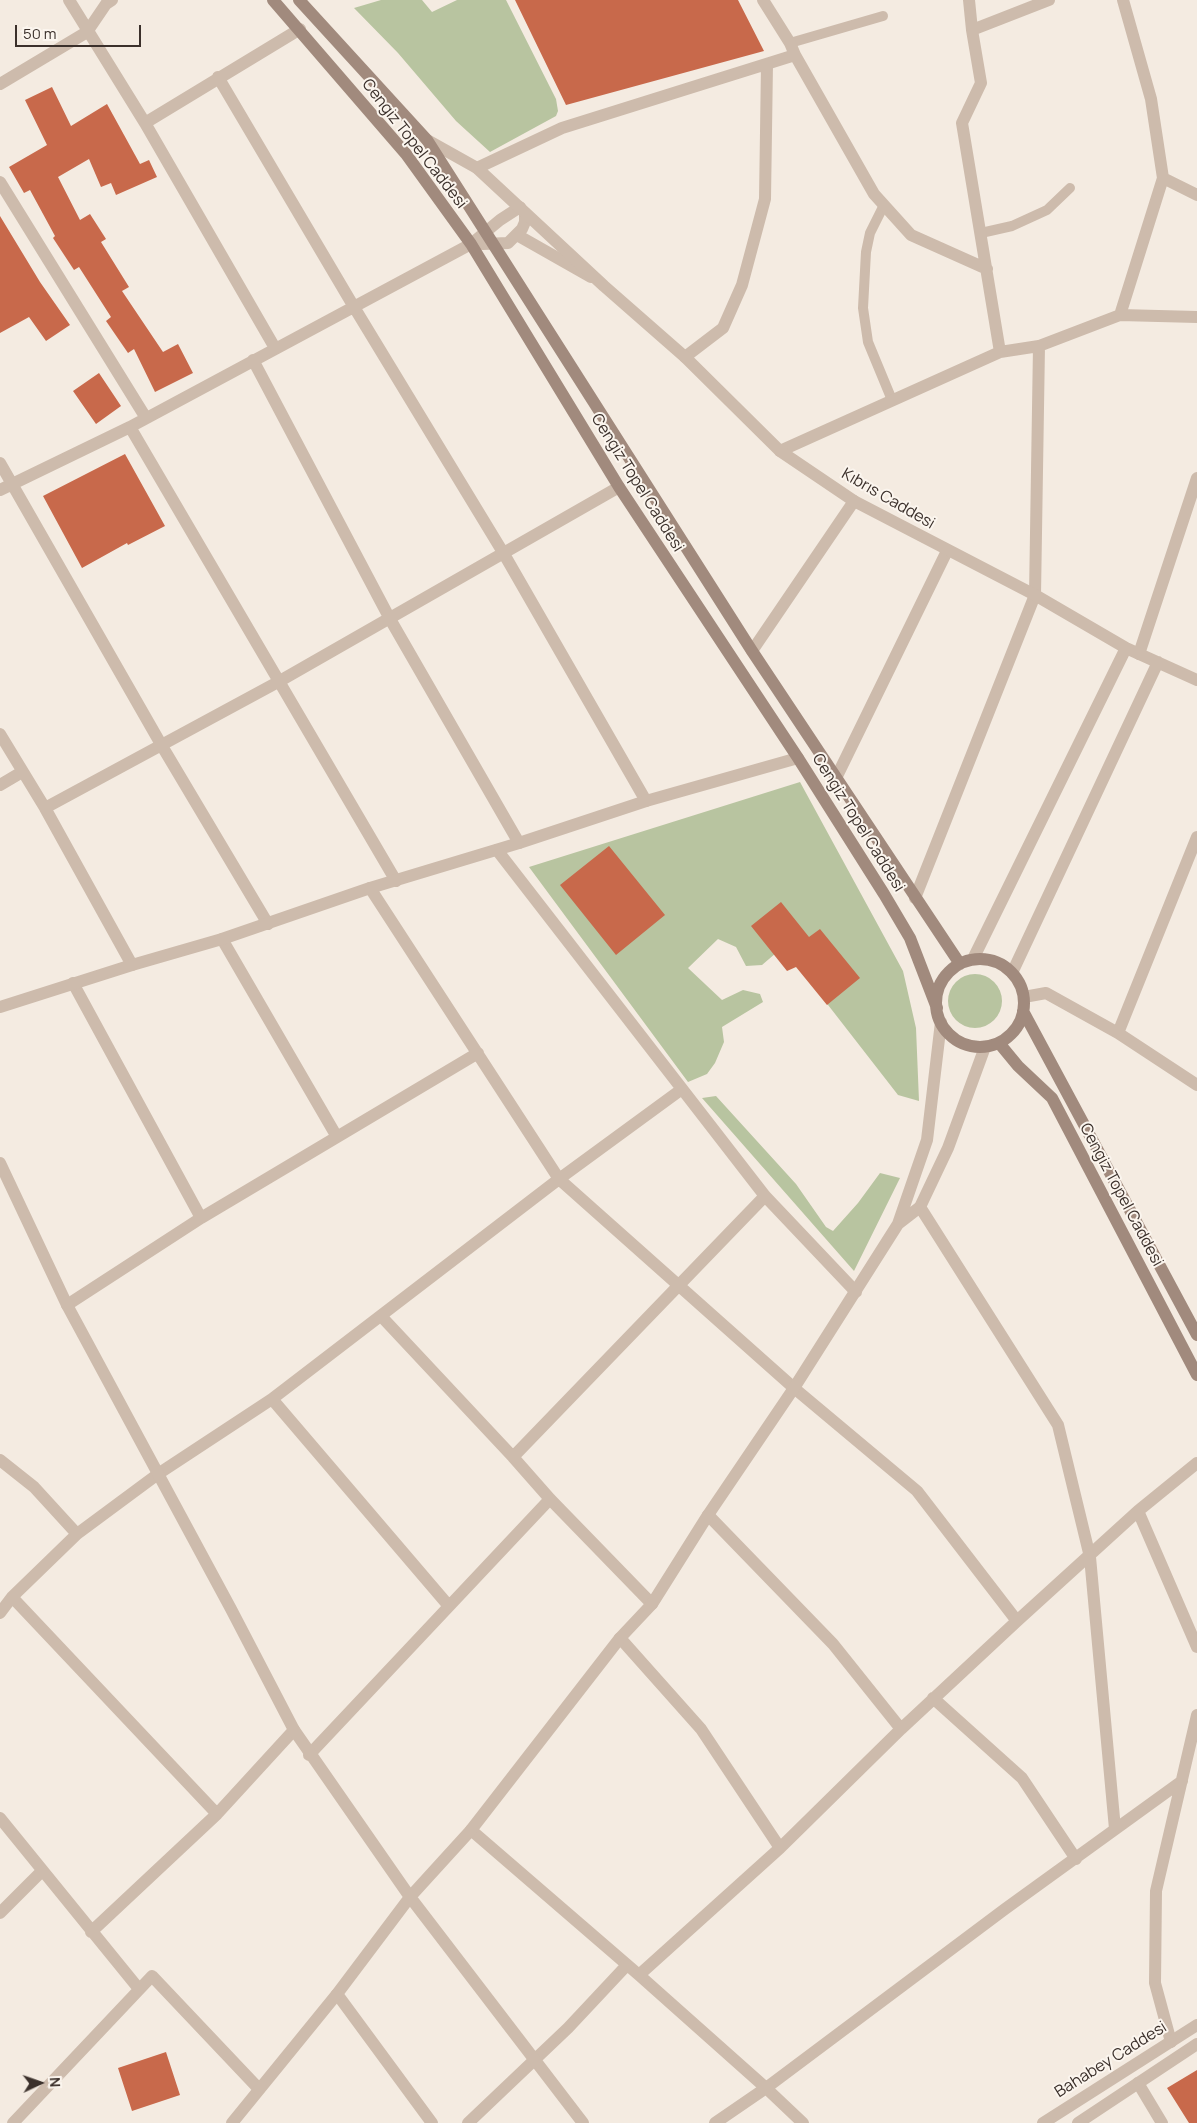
<!DOCTYPE html>
<html>
<head>
<meta charset="utf-8">
<style>
  body { margin:0 }
  #map { position:relative; width:1197px; height:2123px; overflow:hidden; background:#f4ebe1; font-family:Manrope,sans-serif }
  canvas { display:block }
  .north { position:absolute; left:15px; top:2058px; width:50px; height:50px; -webkit-text-stroke:4px #fbf5ee; paint-order:stroke; rotate:87deg; font-size:14px; font-weight:700; line-height:20px; text-align:center; color:#3b302b }
  .north::after { content:''; display:block; margin:auto; width:18px; height:22px; background:#3b302b; clip-path:polygon(50% 0,100% 100%,50% 72%,0 100%) }
  .scale { position:absolute; left:15px; top:25px; width:126px; height:22px; box-sizing:border-box; border:2px solid #3b302b; border-top:0; padding-left:6px; font-size:15px; line-height:18px; white-space:nowrap; color:#3b302b; -webkit-text-stroke:4px #fbf5ee; paint-order:stroke }
</style>
</head>
<body>
<div id="map">
<canvas width="1197" height="2123"></canvas>
<div class="north">N</div>
<div class="scale">50 m</div>
</div>
<script>
const ctx = document.querySelector('canvas').getContext('2d');
ctx.lineJoin = 'round';
function paint(path, color) {
  ctx.fillStyle = color;
  ctx.fill(path, 'evenodd');
}
function poly(rows) {
  const path = new Path2D();
  for (const r of rows) {
    if (r.length === 3) {
      path.moveTo(r[0] + r[2], r[1]);
      path.arc(r[0], r[1], r[2], 0, 2 * Math.PI);
      continue;
    }
    path.moveTo(r[0], r[1]);
    for (let i = 2; i < r.length; i += 2) path.lineTo(r[i], r[i + 1]);
  }
  return path;
}
function trace(path, color, width, dash) {
  ctx.strokeStyle = color;
  ctx.lineWidth = width;
  ctx.lineCap = dash ? 'butt' : 'round';
  ctx.setLineDash(dash || []);
  ctx.stroke(path);
}
function write(font, color, halo, rows, align = 'center') {
  ctx.font = font + ' Manrope,sans-serif';
  ctx.lineWidth = 4;
  ctx.setLineDash([]);
  ctx.textBaseline = 'middle';
  ctx.strokeStyle = halo;
  ctx.fillStyle = color;
  for (const [text, x, y, turn = 0] of rows) {
    ctx.save();
    ctx.translate(x, y);
    ctx.rotate((+turn || 0) * Math.PI / 180);
    ctx.textAlign = isNaN(turn) ? turn : align;
    if (halo) ctx.strokeText(text, 0, 0);
    ctx.fillText(text, 0, 0);
    ctx.restore();
  }
}
const green = poly([
  [381,0,422,0,432,12,457,0,506,0,556,99,558,111,556,116,490,152,456,121,398,53,354,8],
  [800,782,903,971,916,1028,919,1101,898,1095,783,947,762,965,746,966,736,947,718,939,688,968,722,1000,743,990,760,994,763,1002,722,1027,724,1042,715,1063,707,1074,688,1082,529,867],
  [975,1001,27],
  [716,1096,796,1184,826,1227,833,1231,858,1203,880,1173,900,1178,854,1271,702,1098]
]);
const building = poly([
  [515,0,738,0,764,51,566,105],
  [52,87,71,126,107,104,140,164,149,160,157,177,116,195,111,183,101,187,89,159,58,177,80,220,90,214,106,239,101,242,129,287,122,291,163,352,178,344,193,373,155,392,134,349,128,353,106,321,111,317,79,267,74,270,53,238,55,236,30,190,24,193,9,167,47,145,25,100],
  [0,216,40,282,70,325,46,341,29,317,0,333],
  [99,373,121,406,96,424,73,391],
  [125,454,165,526,128,545,127,543,82,568,43,496],
  [609,846,665,915,616,955,560,885],
  [781,902,809,937,820,929,860,978,827,1005,796,967,787,971,751,926],
  [166,2052,180,2095,132,2111,118,2068],
  [1197,2070,1197,2123,1189,2123,1167,2088]
]);
const service = poly([
  [790,43,883,16],
  [884,205,870,233,866,252,863,308,868,342,892,400],
  [981,233,1012,226,1047,210,1070,188]
]);
const minor = poly([
  [69,0,145,123,275,348],
  [763,0,790,43,795,55,874,194,911,235,987,269],
  [969,0,972,30,981,83,962,123,1000,352],
  [972,30,1049,0],
  [218,77,354,307,504,554,646,801],
  [0,84,87,32,106,4,112,0],
  [145,123,300,29],
  [477,168,562,128,795,55],
  [1163,178,1197,195],
  [0,182,146,418],
  [517,235,591,277],
  [483,244,508,243,522,229,525,222,525,213],
  [1120,315,1163,178,1151,99,1123,0],
  [685,357,723,328,742,285,765,199,767,64],
  [253,360,390,619,519,843],
  [130,427,396,881],
  [780,451,1000,352,1039,346,1120,315,1197,317],
  [0,463,162,746,268,924],
  [0,490,130,427,471,244,500,220,520,207],
  [752,651,854,501],
  [1139,654,1197,478],
  [0,734,45,808,132,965],
  [836,778,947,551],
  [0,785,22,772],
  [45,808,278,682,619,487],
  [497,850,765,1196,856,1292],
  [370,888,559,1179,794,1388,917,1491,1017,1621],
  [915,898,1035,595,1039,346],
  [222,939,337,1137],
  [73,983,201,1218],
  [1024,997,1046,993,1118,1033,1197,1085],
  [1118,1033,1197,837],
  [920,1207,1058,1425,1090,1557,1115,1829],
  [67,1305,201,1218,478,1053],
  [381,1316,513,1457,550,1499,652,1604],
  [272,1399,448,1605],
  [513,1457,765,1196],
  [0,1460,34,1487,77,1534],
  [1138,1511,1197,1647],
  [708,1515,833,1644,901,1729],
  [12,1597,217,1814],
  [0,1613,12,1597,77,1534,158,1474,272,1399,559,1179,682,1089],
  [620,1638,701,1729,780,1848],
  [933,1698,1022,1778,1076,1859],
  [309,1755,550,1499],
  [0,1818,139,1989],
  [471,1830,639,1975,766,2088,803,2123],
  [0,1913,42,1871],
  [91,1932,217,1814,294,1730],
  [639,1975,780,1848,901,1729,1017,1621,1138,1511,1197,1463],
  [337,1994,432,2123],
  [1171,2042,1155,1983,1156,1891,1197,1715],
  [1138,2083,1162,2123],
  [13,2123,152,1976,259,2089],
  [468,2123,568,2028,627,1965],
  [715,2123,766,2088,1005,1909,1182,1781]
]);
const tertiary = poly([
  [427,140,477,168,604,286,685,357,780,451,854,501,1035,595,1126,648,1197,680],
  [973,959,1126,648],
  [1012,973,1158,662],
  [0,1007,132,965,222,939,370,888,519,843,646,801,798,758],
  [0,1163,67,1305,231,1609,294,1730,410,1897,583,2123],
  [898,1224,920,1207,948,1148,985,1047],
  [232,2123,337,1994,410,1897,471,1830,620,1638,652,1604,708,1515,794,1388,898,1224,927,1140,941,1022],
  [1043,2123,1197,2025],
  [1078,2123,1197,2044]
]);
const secondary = poly([
  [273,0,406,154,471,244,619,487,798,758,884,894,910,938,937,1008],
  [299,0,427,140,752,651,960,964],
  [980,1003,44],
  [1023,1011,1197,1335],
  [999,1043,1018,1066,1052,1098,1197,1375]
]);
const streetNames = [
  ["Cengiz Topel Caddesi",414,144,52],
  ["Cengiz Topel Caddesi",637,483,58],
  ["Kıbrıs Caddesi",888,499,30],
  ["Cengiz Topel Caddesi",858,823,58],
  ["Cengiz Topel Caddesi",1121,1195,62],
  ["Bahabey Caddesi",1111,2060,-32]
];
paint(green, '#b8c4a0');
paint(building, '#c8694b');
trace(service, '#cdbbac', 10);
trace(minor, '#cdbbac', 12);
trace(tertiary, '#cdbbac', 12);
trace(secondary, '#a18a7d', 12);
write('16px', '#3b302b', '#fbf5ee', streetNames);
</script>
</body>
</html>
